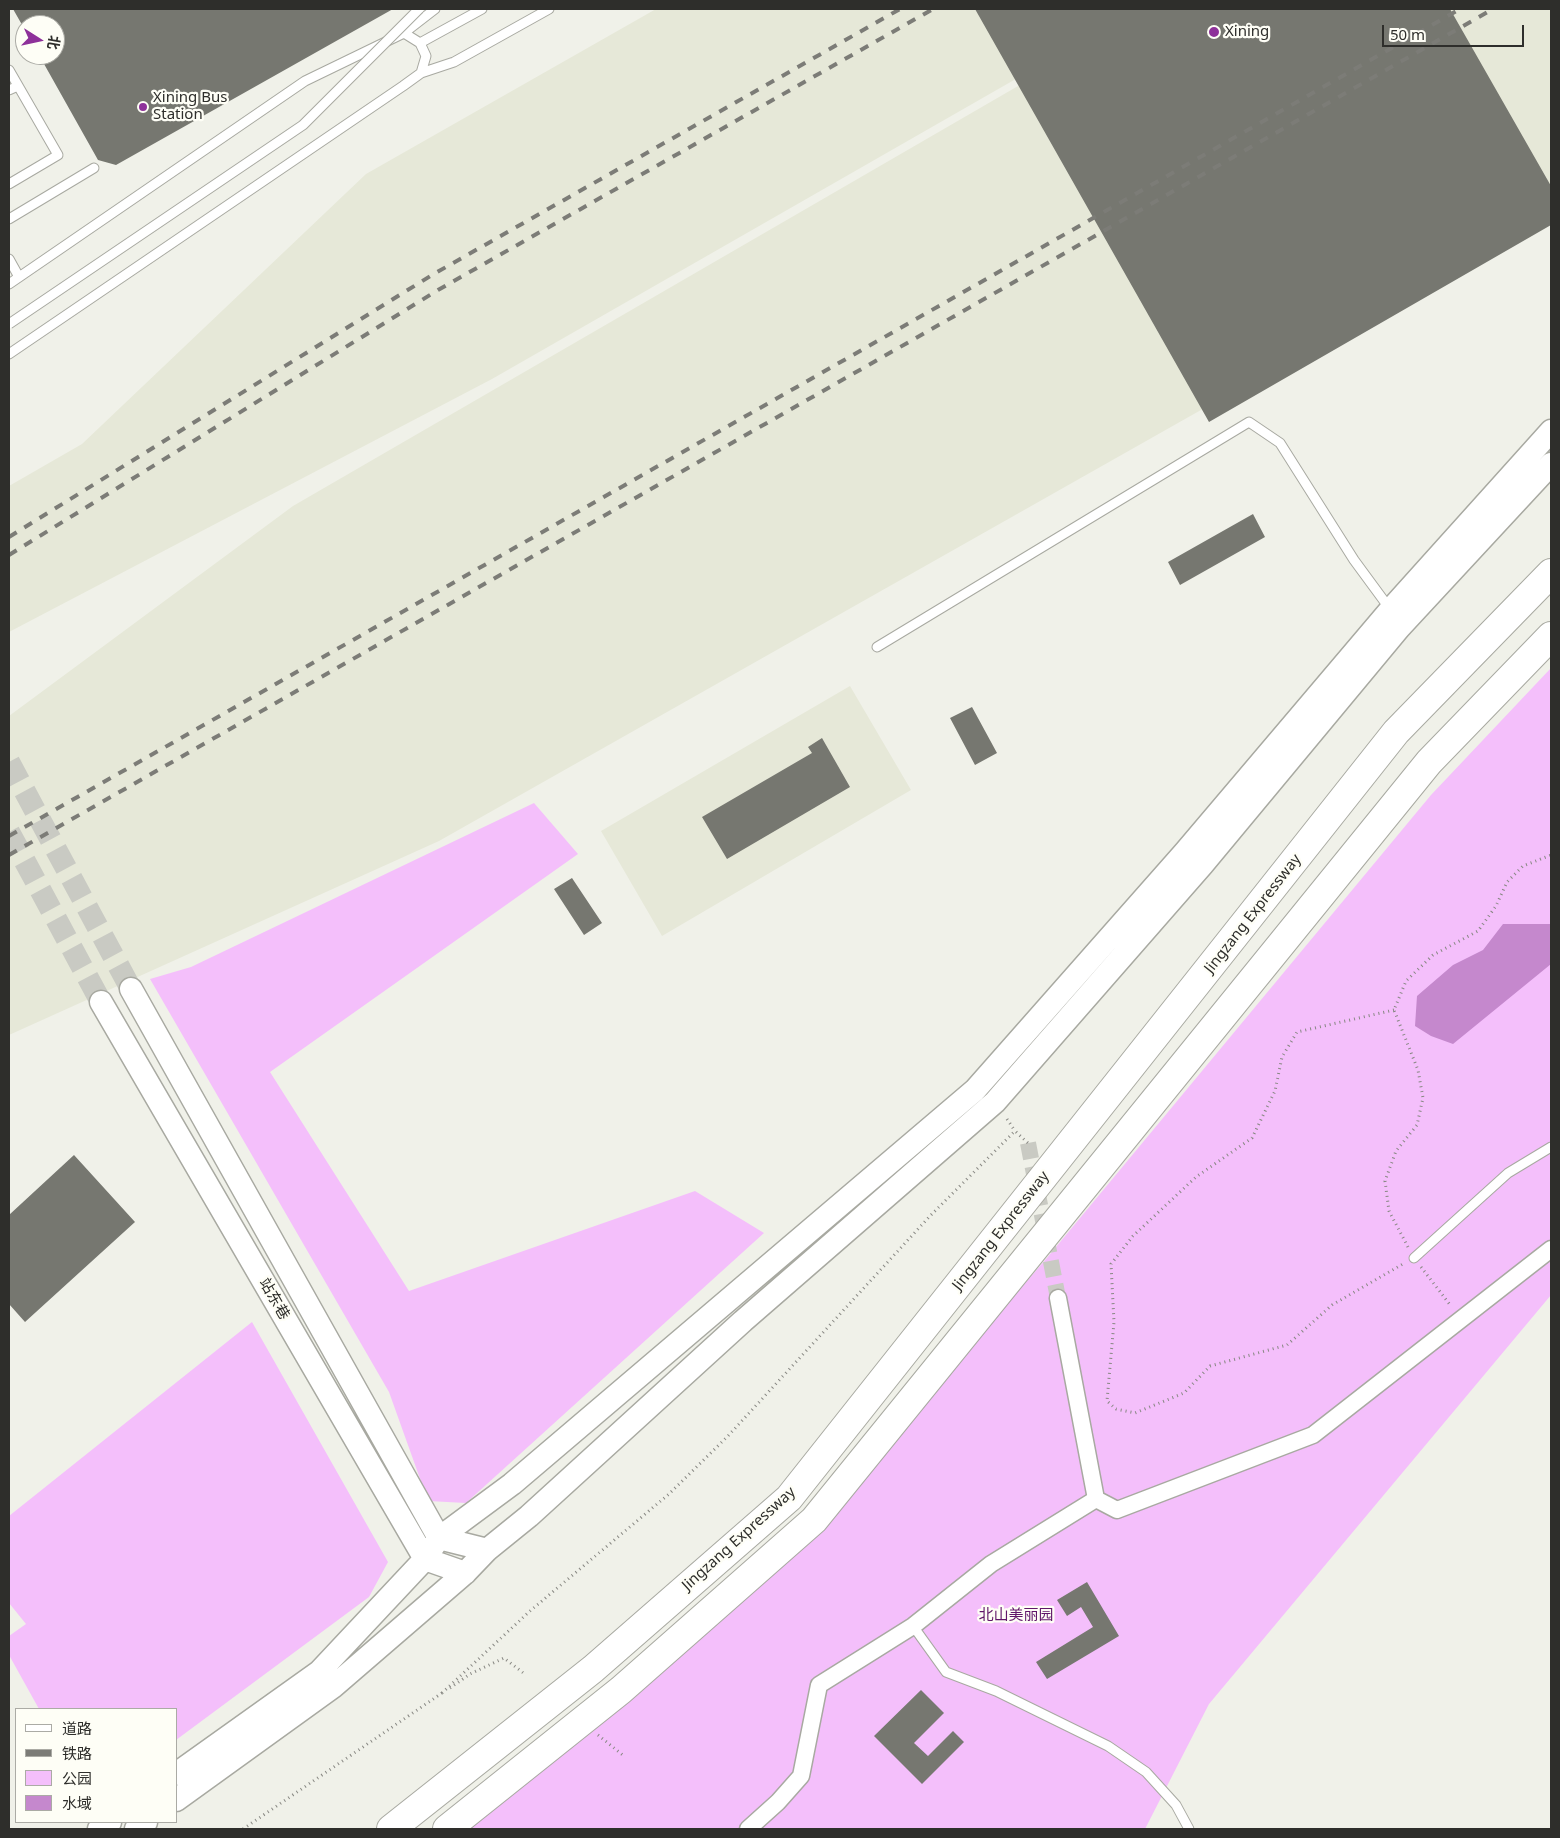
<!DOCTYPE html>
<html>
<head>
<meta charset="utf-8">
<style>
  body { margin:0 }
  #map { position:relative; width:1560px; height:1838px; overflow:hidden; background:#f0f1e9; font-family:"Noto Sans","Noto Sans SC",sans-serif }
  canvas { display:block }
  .frame { position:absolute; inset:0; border:10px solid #2e2e2b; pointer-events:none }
  .legend { position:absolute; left:15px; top:1708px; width:162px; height:115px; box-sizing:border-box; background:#fefef6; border:1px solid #ababa5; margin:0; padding:6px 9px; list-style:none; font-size:15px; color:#2e2e2b }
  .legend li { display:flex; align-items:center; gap:10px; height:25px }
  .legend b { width:25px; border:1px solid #ababa5 }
  .north { position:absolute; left:15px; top:15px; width:50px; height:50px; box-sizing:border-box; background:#fefef6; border:1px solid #ababa5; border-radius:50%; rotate:100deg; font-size:14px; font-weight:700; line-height:20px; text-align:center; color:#2e2e2b }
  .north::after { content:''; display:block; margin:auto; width:18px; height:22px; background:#8e319a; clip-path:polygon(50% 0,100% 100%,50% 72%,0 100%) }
  .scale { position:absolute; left:1382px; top:25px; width:142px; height:22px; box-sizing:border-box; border:2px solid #2e2e2b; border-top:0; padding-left:6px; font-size:15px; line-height:18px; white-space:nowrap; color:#2e2e2b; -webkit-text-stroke:4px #fefef6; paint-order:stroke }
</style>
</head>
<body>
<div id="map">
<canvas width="1560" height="1838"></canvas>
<div class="frame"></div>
<ul class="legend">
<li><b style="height:6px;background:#fff"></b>道路</li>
<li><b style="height:6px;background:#7c7c77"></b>铁路</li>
<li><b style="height:14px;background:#f4bffb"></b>公园</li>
<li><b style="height:14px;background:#c588cd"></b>水域</li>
</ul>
<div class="north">北</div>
<div class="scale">50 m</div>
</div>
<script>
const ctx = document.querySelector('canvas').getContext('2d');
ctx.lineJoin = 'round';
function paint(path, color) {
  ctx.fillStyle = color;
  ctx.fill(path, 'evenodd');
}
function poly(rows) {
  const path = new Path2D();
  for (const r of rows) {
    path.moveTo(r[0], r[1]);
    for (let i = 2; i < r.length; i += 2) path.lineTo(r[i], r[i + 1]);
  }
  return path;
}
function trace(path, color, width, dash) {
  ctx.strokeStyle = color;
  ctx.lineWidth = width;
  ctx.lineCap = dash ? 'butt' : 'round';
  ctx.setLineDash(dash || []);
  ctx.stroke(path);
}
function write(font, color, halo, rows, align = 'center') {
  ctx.font = font + ' "Noto Sans","Noto Sans SC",sans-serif';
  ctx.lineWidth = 4.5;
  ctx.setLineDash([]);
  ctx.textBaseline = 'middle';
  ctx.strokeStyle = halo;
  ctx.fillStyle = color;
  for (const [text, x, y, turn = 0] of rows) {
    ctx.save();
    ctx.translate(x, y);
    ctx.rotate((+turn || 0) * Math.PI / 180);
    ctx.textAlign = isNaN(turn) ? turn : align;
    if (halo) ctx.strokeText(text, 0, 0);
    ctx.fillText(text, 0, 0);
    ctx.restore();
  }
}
const built = poly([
  [656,9,1138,9,492,379,9,632,9,486,82,444,366,174],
  [1151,9,1551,9,1551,212,439,841,9,1035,9,716,293,506],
  [850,686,911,790,662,936,601,831]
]);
const green = poly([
  [1551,668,1551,1295,1209,1704,1145,1829,454,1829,867,1466,1046,1259,1431,795],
  [534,803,578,854,270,1072,409,1291,695,1191,764,1233,466,1503,428,1501,389,1392,150,979,191,967],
  [252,1322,388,1562,369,1597,176,1740,176,1709,39,1709,9,1655,9,1636,26,1624,9,1603,9,1516]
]);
const water = poly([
  [1503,924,1551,924,1551,964,1453,1044,1431,1036,1415,1026,1417,996,1453,965,1483,950]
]);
const building = poly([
  [13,9,393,9,116,165,98,160,39,55,55,55,55,25,25,25,25,30],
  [975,9,1450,9,1551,186,1551,225,1209,422],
  [1253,514,1265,537,1180,585,1168,562],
  [972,707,997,753,975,765,950,718],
  [822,738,850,787,727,859,702,817,812,753,808,747],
  [572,878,602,923,584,935,554,889],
  [74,1155,135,1222,25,1322,9,1304,9,1215],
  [1087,1582,1119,1636,1047,1679,1036,1662,1093,1627,1081,1607,1067,1616,1057,1600],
  [921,1690,944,1713,914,1743,928,1756,953,1731,964,1742,922,1784,874,1736]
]);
const streetTunnel = poly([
  [1028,1143,1058,1298]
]);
const secondaryTunnel = poly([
  [9,762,131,989],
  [9,832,101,1002]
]);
const path = poly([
  [1394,1010,1297,1032,1282,1057,1275,1091,1252,1138,1196,1177,1133,1236,1111,1264,1114,1322,1107,1401,1116,1409,1135,1413,1184,1393,1210,1366,1287,1345,1332,1305,1403,1264],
  [1007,1119,1015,1131],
  [1408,1247,1389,1211,1385,1181,1396,1151,1417,1125,1423,1098,1418,1070,1394,1010,1406,981,1433,955,1478,931,1496,906,1507,882,1523,866,1551,855],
  [1421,1267,1451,1306],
  [450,1688,470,1674,504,1658,526,1675],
  [442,1693,530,1611,669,1494,728,1436,930,1216,1015,1131,1028,1143],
  [598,1735,624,1756],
  [243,1829,442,1693]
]);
const lane = poly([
  [404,33,435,9],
  [420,43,482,9],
  [9,70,58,155,9,184],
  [421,73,454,62,549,9],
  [9,90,18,86],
  [9,219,94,168],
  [9,259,19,277],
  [9,284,305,81,404,33,420,43,426,56,421,73,403,86,9,354],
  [877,647,1249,422,1280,443,1354,560,1390,609],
  [1414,1258,1508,1173,1551,1147],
  [913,1626,946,1672,996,1691,1108,1746,1146,1772,1176,1805,1189,1829]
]);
const street = poly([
  [1058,1298,1096,1499],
  [748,1829,778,1802,801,1776,819,1685,913,1626,991,1564,1096,1499,1117,1510,1313,1435,1551,1249]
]);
const secondary = poly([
  [131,989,439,1538,487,1550],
  [101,1002,425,1559,465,1573],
  [176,1774,319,1672,425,1559,439,1538,512,1484,975,1090,1185,852,1391,609,1551,431],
  [176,1800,334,1686,465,1573,487,1550,529,1516,743,1321,995,1102,1203,864,1399,628,1551,464],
  [99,1829,110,1822],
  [136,1829,146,1822]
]);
const highway = poly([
  [391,1829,593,1669,789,1498,1396,732,1551,573],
  [447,1829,621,1690,814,1520,1429,762,1551,636]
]);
const rail = poly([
  [9,537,432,275,900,9],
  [9,555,438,290,933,9],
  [9,836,1460,9],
  [9,855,1493,9]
]);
const laneBridge = poly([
  [9,324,303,125,419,9]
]);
const markers = [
  [1214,32,6,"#8e319a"],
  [143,107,5,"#8e319a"]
];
const poiNames = [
  ["Xining",1225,32],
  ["Xining Bus",153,98],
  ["Station",153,115]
];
const streetNames = [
  ["Jingzang Expressway",1253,914,-52],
  ["Jingzang Expressway",1001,1231,-52],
  ["站东巷",274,1299,60],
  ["Jingzang Expressway",739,1539,-42]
];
const parkNames = [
  ["北山美丽园",1016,1616]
];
paint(built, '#e6e8d8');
paint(green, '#f4bffb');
paint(water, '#c588cd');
paint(building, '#767770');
trace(streetTunnel, '#c9cac3', 16, [16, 8]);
trace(secondaryTunnel, '#c9cac3', 22, [22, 11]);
trace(lane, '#a8a9a1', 11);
trace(street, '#a8a9a1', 19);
trace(secondary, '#a8a9a1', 25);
trace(highway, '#a8a9a1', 30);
trace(path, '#888883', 3, [1, 4]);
trace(lane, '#fff', 9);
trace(street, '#fff', 16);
trace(secondary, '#fff', 22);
trace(highway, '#fff', 28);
trace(rail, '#7c7c77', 4, [9, 9]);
trace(laneBridge, '#a8a9a1', 11, []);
trace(laneBridge, '#fff', 9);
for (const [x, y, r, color] of markers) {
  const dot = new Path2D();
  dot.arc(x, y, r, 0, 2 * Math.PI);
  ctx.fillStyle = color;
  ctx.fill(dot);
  trace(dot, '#fefef6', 2);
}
write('15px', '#2e2e2b', '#fefef6', poiNames, 'left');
write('15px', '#2e2e2b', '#fefef6', streetNames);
write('15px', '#601669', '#fefef6', parkNames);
</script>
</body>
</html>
